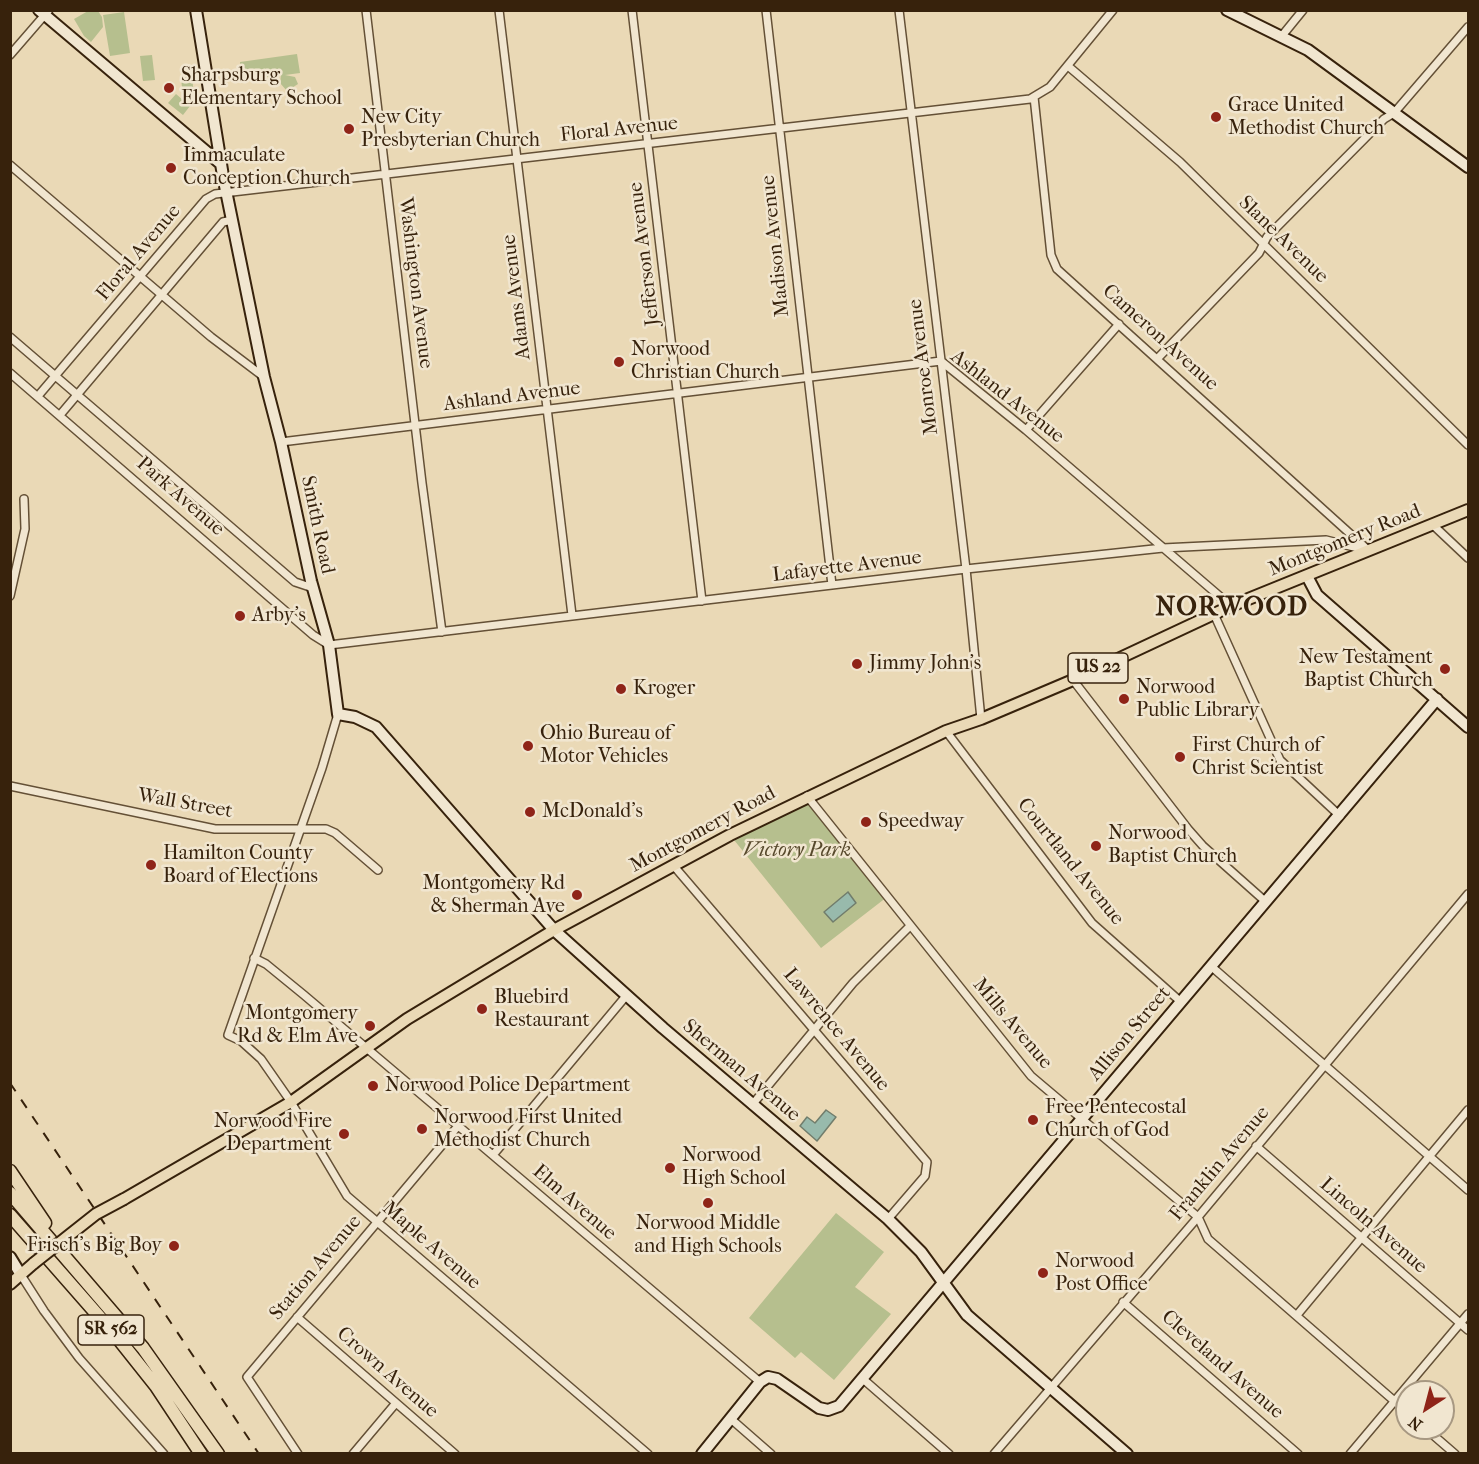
<!DOCTYPE html>
<html>
<head>
<meta charset="utf-8">
<style>
  body { margin:0 }
  #map { position:relative; width:1479px; height:1464px; overflow:hidden; background:#ead9b6; font-family:"IM FELL French Canon",serif }
  canvas { display:block }
  .frame { position:absolute; inset:0; border:12px solid #37220c; pointer-events:none }
  .north { position:absolute; left:1395px; top:1380px; width:60px; height:60px; box-sizing:border-box; background:#f1e6d0; border:2px solid #a79882; border-radius:50%; rotate:216deg; font-size:16px; font-weight:700; line-height:24px; text-align:center; color:#37220c }
  .north::after { content:''; display:block; margin:auto; width:21px; height:27px; background:#8f2418; clip-path:polygon(50% 0,100% 100%,50% 72%,0 100%) }
</style>
</head>
<body>
<div id="map">
<canvas width="1479" height="1464"></canvas>
<div class="frame"></div>
<div class="north">N</div>
</div>
<script>
const ctx = document.querySelector('canvas').getContext('2d');
ctx.lineJoin = 'round';
function paint(path, color) {
  ctx.fillStyle = color;
  ctx.fill(path, 'evenodd');
}
function poly(rows) {
  const path = new Path2D();
  for (const r of rows) {
    path.moveTo(r[0], r[1]);
    for (let i = 2; i < r.length; i += 2) path.lineTo(r[i], r[i + 1]);
  }
  return path;
}
function trace(path, color, width, dash) {
  ctx.strokeStyle = color;
  ctx.lineWidth = width;
  ctx.lineCap = dash ? 'butt' : 'round';
  ctx.setLineDash(dash || []);
  ctx.stroke(path);
}
function write(font, color, halo, rows, align = 'center') {
  ctx.font = font + ' "IM FELL French Canon",serif';
  ctx.lineWidth = 5;
  ctx.setLineDash([]);
  ctx.textBaseline = 'middle';
  ctx.strokeStyle = halo;
  ctx.fillStyle = color;
  for (const [text, x, y, turn = 0] of rows) {
    ctx.save();
    ctx.translate(x, y);
    ctx.rotate((+turn || 0) * Math.PI / 180);
    ctx.textAlign = isNaN(turn) ? turn : align;
    if (halo) ctx.strokeText(text, 0, 0);
    ctx.fillText(text, 0, 0);
    ctx.restore();
  }
}
const green = poly([
  [88,11,98,11,102,17,103,27,91,42,84,36,74,19],
  [124,12,130,53,110,56,103,15],
  [297,54,300,73,285,75,295,77,298,84,287,91,280,83,281,75,242,80,240,62],
  [152,55,155,80,143,81,140,56],
  [192,76,194,96,183,97,181,78],
  [176,94,190,106,183,115,168,103],
  [807,796,887,897,821,948,730,835],
  [836,1213,884,1252,855,1287,891,1314,834,1380,801,1352,795,1358,749,1318]
]);
const water = poly([
  [848,892,856,903,833,922,824,912,848,892],
  [826,1110,836,1117,817,1141,800,1126,807,1117,815,1123,826,1110]
]);
const street = poly([
  [366,10,422,483,442,632],
  [499,10,572,615],
  [632,10,702,601],
  [766,10,832,585],
  [899,10,966,569,981,719],
  [1281,37,1303,10],
  [10,55,49,10],
  [1068,66,1180,162,1468,445],
  [1034,97,1051,255,1057,269,1367,549],
  [10,165,211,337,264,377],
  [10,337,295,582,313,588],
  [1158,358,1259,253,1267,237,1384,119,1394,113,1468,27],
  [10,373,313,635,329,645,966,569,1163,548,1326,540,1366,550],
  [38,396,206,199,215,194,1030,99,1050,87,1113,10],
  [60,415,223,222,232,220],
  [1026,430,1119,324],
  [281,442,941,361,1026,430,1231,606],
  [1433,525,1468,558],
  [10,596,25,529,24,499],
  [1214,614,1280,760,1340,816],
  [1073,680,1188,829,1203,846,1266,902],
  [338,714,322,768,228,1035,241,1041,261,1059,291,1102,347,1196,648,1454],
  [946,731,1092,923,1181,1002],
  [10,786,215,829,326,829,335,833,378,870],
  [807,796,1031,1076,1198,1217,1208,1239,1407,1412],
  [673,865,927,1162,925,1176,888,1219],
  [254,958,266,964,304,995,760,1382],
  [1212,967,1468,1190],
  [752,1105,853,983,910,926],
  [1256,1146,1468,1330],
  [493,1155,626,996],
  [21,1275,44,1311,79,1358,164,1454],
  [1123,1302,1298,1454],
  [1297,1315,1468,1110],
  [297,1317,455,1454],
  [863,1379,949,1454],
  [731,1419,771,1454],
  [1425,1428,1455,1454],
  [298,1454,247,1377,458,1126],
  [353,1454,396,1403],
  [994,1454,1198,1217,1468,894],
  [1350,1454,1468,1314]
]);
const secondary = poly([
  [39,10,221,164],
  [196,10,223,176,264,377,281,442,311,581,329,645,338,714,355,717,376,727,554,930,663,1028,888,1219,921,1252,967,1315,1127,1454],
  [1227,10,1308,50,1468,167],
  [1307,576,1317,595,1468,727],
  [10,1257,21,1275],
  [702,1454,760,1382,768,1377,777,1379,819,1408,828,1410,839,1406,1437,699]
]);
const primary = poly([
  [124,1199,291,1102,407,1019,554,930,730,835,946,731,981,719,1073,680,1231,606,1468,510],
  [10,1284,34,1263]
]);
const highway = poly([
  [10,1171,45,1223],
  [10,1193,143,1348,218,1454],
  [10,1215,117,1337,156,1386,201,1454]
]);
const rail = poly([
  [10,1083,259,1454]
]);
const primaryBridge = poly([
  [34,1263,96,1214,124,1199]
]);
const markers = [
  [169,88,6,"#8f2418"],
  [1216,117,6,"#8f2418"],
  [349,129,6,"#8f2418"],
  [171,168,6,"#8f2418"],
  [619,362,6,"#8f2418"],
  [240,616,6,"#8f2418"],
  [857,664,6,"#8f2418"],
  [1445,669,6,"#8f2418"],
  [621,689,6,"#8f2418"],
  [1124,699,6,"#8f2418"],
  [528,746,6,"#8f2418"],
  [1180,757,6,"#8f2418"],
  [530,812,6,"#8f2418"],
  [866,822,6,"#8f2418"],
  [1096,846,6,"#8f2418"],
  [151,865,6,"#8f2418"],
  [577,895,6,"#8f2418"],
  [482,1009,6,"#8f2418"],
  [370,1026,6,"#8f2418"],
  [373,1086,6,"#8f2418"],
  [1033,1120,6,"#8f2418"],
  [422,1129,6,"#8f2418"],
  [344,1134,6,"#8f2418"],
  [670,1168,6,"#8f2418"],
  [708,1203,6,"#8f2418"],
  [174,1246,6,"#8f2418"],
  [1043,1273,6,"#8f2418"]
];
const shields = [
  [1098,668,60],
  [111,1330,66]
];
const shieldNames = [
  ["US 22",1098,668],
  ["SR 562",111,1330]
];
const poiNames = [
  ["Sharpsburg",181,76],
  ["Elementary School",181,99],
  ["Grace United",1228,106],
  ["Methodist Church",1228,129],
  ["New City",361,118],
  ["Presbyterian Church",361,141],
  ["Immaculate",183,156],
  ["Conception Church",183,179],
  ["Norwood",631,350],
  ["Christian Church",631,373],
  ["Arby's",252,616],
  ["New Testament",1433,658,"right"],
  ["Baptist Church",1433,681,"right"],
  ["Jimmy John's",869,664],
  ["Norwood",1136,688],
  ["Public Library",1136,711],
  ["Kroger",633,689],
  ["Ohio Bureau of",540,734],
  ["Motor Vehicles",540,757],
  ["First Church of",1192,746],
  ["Christ Scientist",1192,769],
  ["McDonald's",542,812],
  ["Speedway",878,822],
  ["Norwood",1108,834],
  ["Baptist Church",1108,857],
  ["Hamilton County",163,854],
  ["Board of Elections",163,877],
  ["Montgomery Rd",565,884,"right"],
  ["& Sherman Ave",565,907,"right"],
  ["Bluebird",494,998],
  ["Restaurant",494,1021],
  ["Montgomery",358,1014,"right"],
  ["Rd & Elm Ave",358,1037,"right"],
  ["Norwood Police Department",385,1086],
  ["Free Pentecostal",1045,1108],
  ["Church of God",1045,1131],
  ["Norwood First United",434,1118],
  ["Methodist Church",434,1141],
  ["Norwood Fire",332,1122,"right"],
  ["Department",332,1145,"right"],
  ["Norwood",682,1156],
  ["High School",682,1179],
  ["Norwood Middle",708,1224,"center"],
  ["and High Schools",708,1247,"center"],
  ["Frisch's Big Boy",162,1246,"right"],
  ["Norwood",1055,1262],
  ["Post Office",1055,1285]
];
const streetNames = [
  ["Floral Avenue",619,130,-6],
  ["Slane Avenue",1283,240,44],
  ["Madison Avenue",776,246,-96],
  ["Floral Avenue",139,253,-50],
  ["Jefferson Avenue",645,254,-97],
  ["Washington Avenue",415,283,83],
  ["Adams Avenue",517,297,-97],
  ["Cameron Avenue",1160,338,42],
  ["Monroe Avenue",924,367,-97],
  ["Ashland Avenue",512,397,-7],
  ["Ashland Avenue",1007,397,38],
  ["Park Avenue",180,497,41],
  ["Smith Road",317,525,78],
  ["Montgomery Road",1345,541,-22],
  ["Lafayette Avenue",847,567,-7],
  ["Wall Street",185,804,10],
  ["Montgomery Road",703,830,-28],
  ["Courtland Avenue",1070,862,51],
  ["Mills Avenue",1012,1024,50],
  ["Lawrence Avenue",836,1030,50],
  ["Allison Street",1130,1034,-50],
  ["Sherman Avenue",741,1071,40],
  ["Franklin Avenue",1220,1164,-50],
  ["Elm Avenue",574,1203,41],
  ["Lincoln Avenue",1373,1226,41],
  ["Maple Avenue",431,1246,41],
  ["Station Avenue",316,1268,-50],
  ["Cleveland Avenue",1222,1365,41],
  ["Crown Avenue",387,1373,41]
];
const parkNames = [
  ["Victory Park",797,851]
];
const districtNames = [
  ["NORWOOD",1232,609]
];
paint(green, '#b6bf8e');
paint(water, '#98baac');
trace(water, '#717d6c', 1.5);
trace(street, '#645036', 10);
trace(secondary, '#37220c', 14);
trace(primary, '#37220c', 14);
trace(highway, '#37220c', 15);
trace(street, '#f1e6d0', 7);
trace(secondary, '#f1e6d0', 10);
trace(primary, '#ead9b6', 10);
trace(highway, '#ead9b6', 12);
trace(rail, '#37220c', 2, [10, 10]);
trace(primaryBridge, '#37220c', 14, []);
trace(primaryBridge, '#ead9b6', 10);
for (const [x, y, r, color] of markers) {
  const dot = new Path2D();
  dot.arc(x, y, r, 0, 2 * Math.PI);
  ctx.fillStyle = color;
  ctx.fill(dot);
  trace(dot, '#f1e6d0', 2);
}
for (const [x, y, w] of shields) {
  const box = new Path2D();
  box.roundRect(x - w / 2, y - 15, w, 30, 4.5);
  ctx.fillStyle = '#f1e6d0';
  ctx.fill(box);
  trace(box, '#37220c', 1.5);
}
write('bold 18px', '#37220c', null, shieldNames);
write('20px', '#37220c', '#f1e6d0', poiNames, 'left');
write('20px', '#37220c', '#f1e6d0', streetNames);
write('italic 20px', '#57492c', '#f1e6d0', parkNames);
ctx.letterSpacing = '1.5px';
write('bold 26px', '#37220c', '#f1e6d0', districtNames);
ctx.letterSpacing = '0px';
</script>
</body>
</html>
